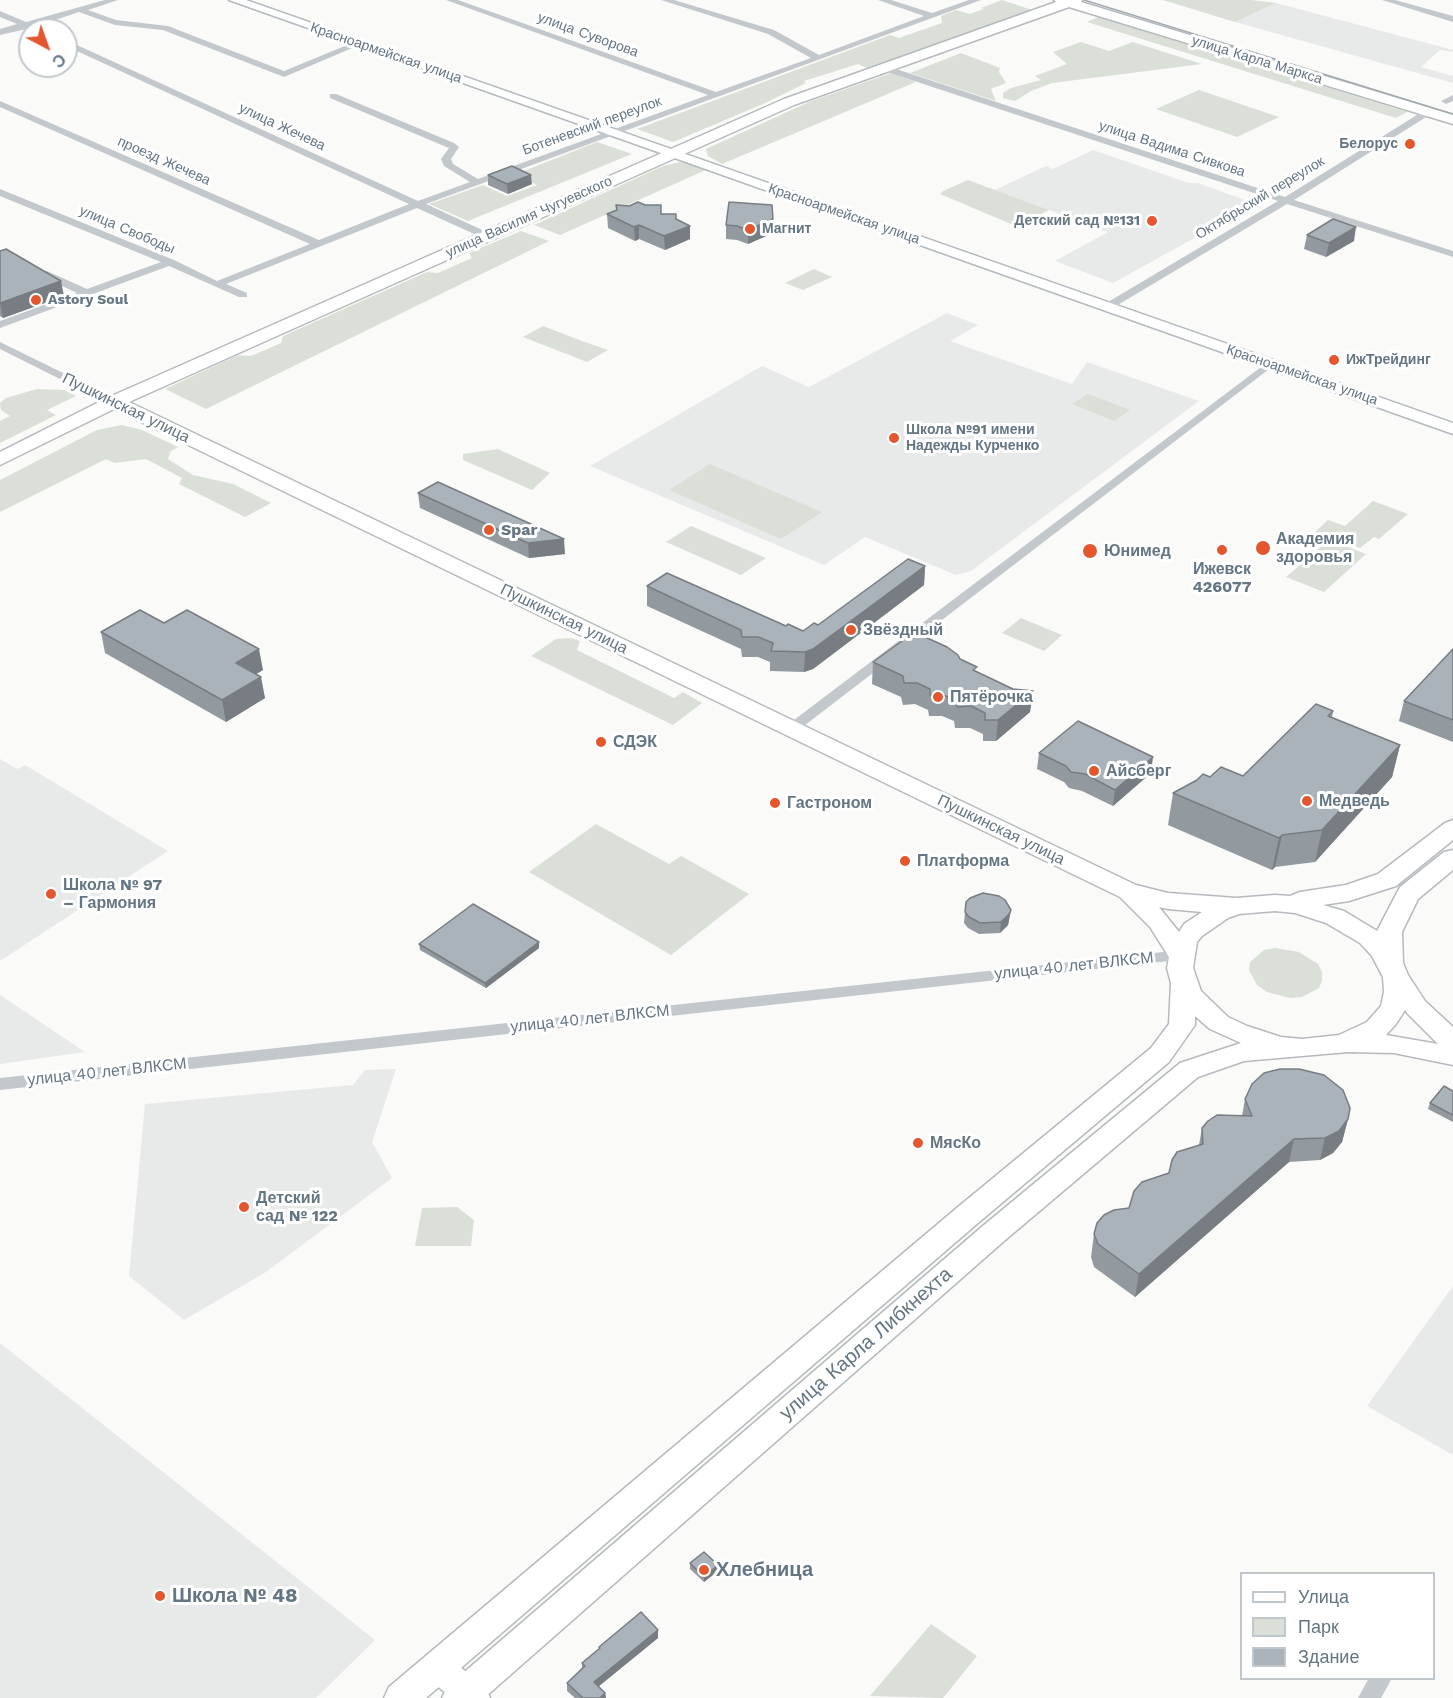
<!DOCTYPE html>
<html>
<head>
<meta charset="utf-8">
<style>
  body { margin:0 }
  #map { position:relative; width:1453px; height:1698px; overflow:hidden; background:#fafaf8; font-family:"Work Sans",sans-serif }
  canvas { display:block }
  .legend { position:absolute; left:1240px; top:1572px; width:195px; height:108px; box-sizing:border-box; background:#fff; border:2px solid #c1c8cd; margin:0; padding:8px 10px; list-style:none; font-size:18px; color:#657683 }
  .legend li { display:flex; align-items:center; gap:12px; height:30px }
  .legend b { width:30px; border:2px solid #c1c8cd }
  .north { position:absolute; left:18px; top:18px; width:60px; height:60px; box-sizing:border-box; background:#fff; border:2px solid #c1c8cd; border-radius:50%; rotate:139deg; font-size:16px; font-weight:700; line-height:24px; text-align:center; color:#657683 }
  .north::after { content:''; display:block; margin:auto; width:21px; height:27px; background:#e4572e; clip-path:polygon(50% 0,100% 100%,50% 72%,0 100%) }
</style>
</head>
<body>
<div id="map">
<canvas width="1453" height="1698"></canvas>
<ul class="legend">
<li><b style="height:8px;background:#fff"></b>Улица</li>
<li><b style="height:16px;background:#dadfd7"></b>Парк</li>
<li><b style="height:16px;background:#aab3b9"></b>Здание</li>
</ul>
<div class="north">С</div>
</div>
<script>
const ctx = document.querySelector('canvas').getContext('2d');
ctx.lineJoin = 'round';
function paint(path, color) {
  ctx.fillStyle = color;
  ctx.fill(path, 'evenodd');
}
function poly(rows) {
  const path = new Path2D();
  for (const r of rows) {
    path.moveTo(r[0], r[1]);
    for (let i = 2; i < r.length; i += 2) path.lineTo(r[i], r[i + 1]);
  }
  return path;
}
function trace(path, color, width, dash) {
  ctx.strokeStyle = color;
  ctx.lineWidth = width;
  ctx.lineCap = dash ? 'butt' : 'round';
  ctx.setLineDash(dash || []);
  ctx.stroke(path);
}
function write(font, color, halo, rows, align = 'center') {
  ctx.font = font + ' "Work Sans",sans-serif';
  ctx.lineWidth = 6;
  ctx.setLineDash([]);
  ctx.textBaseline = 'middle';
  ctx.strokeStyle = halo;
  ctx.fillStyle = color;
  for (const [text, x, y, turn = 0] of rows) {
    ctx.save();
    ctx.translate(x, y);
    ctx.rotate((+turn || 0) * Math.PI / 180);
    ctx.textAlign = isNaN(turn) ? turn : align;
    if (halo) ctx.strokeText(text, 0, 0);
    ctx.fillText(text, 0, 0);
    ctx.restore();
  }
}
const built = poly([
  [1276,3,1453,50,1453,52,1440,50,1421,67,1453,76,1453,83,1235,22],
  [1093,150,1189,183,1198,183,1256,204,1113,283,1055,261,1108,232,995,190,1046,166,1053,169],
  [947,313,978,325,950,341,1072,384,1087,362,1199,401,971,571,956,575,865,537,824,565,590,466,762,366,809,387],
  [0,759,17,769,25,765,168,851,0,961],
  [0,995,85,1052,0,1064],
  [396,1069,372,1142,392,1178,266,1272,184,1320,129,1276,145,1104,353,1085,365,1070],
  [1453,1286,1453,1455,1367,1406],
  [0,1343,129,1445,375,1640,316,1698,0,1698]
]);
const green = poly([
  [1002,0,1032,10,867,68,858,64,804,81,806,83,763,104,673,142,637,129,890,35,899,38,942,23,941,16,956,10,970,14,984,9,981,8],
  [1163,0,1251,0,1276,3,1235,22],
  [1098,17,1407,112,1396,118,1087,22],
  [1081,42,1109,51,1133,42,1202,64,1052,83,1031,91,1015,101,1003,98,1003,93,1011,88,1041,80,1035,76,1067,64,1053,52],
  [961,53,1000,68,999,72,1006,83,991,89,996,101,910,73],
  [891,73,916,82,722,164,708,156,706,149,809,102],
  [1199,90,1279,117,1237,137,1156,109],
  [597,142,632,154,468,221,429,204,483,185,507,196,537,185,516,174],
  [680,162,708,169,560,235,534,225,663,166],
  [968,180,1049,210,1020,224,1011,224,940,194,943,191],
  [521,231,549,241,206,409,165,389,238,355,250,356,256,354,281,343,283,336,427,272,438,273,472,258,469,253],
  [814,269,832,277,803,290,785,283],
  [543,326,582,341,608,350,587,362,523,337],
  [37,389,64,390,76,396,47,410,56,415,0,443,0,421,10,416,1,410,0,403,6,398],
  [1088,394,1130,410,1114,421,1072,404],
  [122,425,142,430,178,447,171,451,168,459,193,475,233,484,271,503,245,517,179,484,182,478,146,459,114,463,106,459,0,512,0,480,97,430],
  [498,449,550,473,532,490,463,460,463,454],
  [710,464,822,512,781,539,669,490],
  [1373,501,1408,514,1379,539,1374,537,1360,548,1315,532,1328,520,1345,526],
  [691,526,766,558,741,575,666,542],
  [1329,540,1366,554,1324,592,1286,577],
  [1021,618,1062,635,1044,651,1002,633],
  [571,638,580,641,577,650,674,698,683,692,702,703,673,725,531,656,556,639],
  [596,824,669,864,681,856,749,894,671,955,529,872],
  [1275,948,1299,952,1318,964,1322,972,1322,981,1319,988,1302,997,1290,998,1267,992,1257,985,1249,970,1250,962,1264,950],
  [457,1207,474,1220,471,1246,415,1246,422,1208],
  [931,1624,977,1656,943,1698,870,1696]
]);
const street = poly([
  [105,0,118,0,88,10,116,20,168,26,284,71,357,41,364,43,284,77,163,30,115,25,79,12,31,28,0,35,0,29,17,24,0,17,0,11,26,22,105,0],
  [446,0,458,0,716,92,811,58,768,34,661,0,674,0,774,30,819,55,924,16,878,0,891,0,932,13,969,0,981,0,426,204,491,234,491,238,483,238,417,208,226,284,247,293,247,297,239,297,169,266,0,328,0,321,77,293,39,275,39,271,47,271,87,289,161,262,0,196,0,189,174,260,217,281,310,244,0,107,0,101,319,240,409,204,66,46,66,40,418,201,470,182,444,166,441,159,449,148,330,98,330,94,336,94,454,143,459,147,451,159,453,164,478,179,708,95,446,0],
  [1382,0,1395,0,1453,16,1453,22,1382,0],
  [881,66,887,66,1285,197,1425,110,1431,110,1431,114,1294,200,1453,251,1453,257,1287,204,1111,309,1103,309,1103,305,1278,201,881,70,881,66],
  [1453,95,1453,101,1446,104,1441,101,1453,95],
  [0,342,118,400,120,402,114,405,110,404,0,349,0,342],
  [1269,361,1275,364,1273,366,796,732,786,732,784,729,786,726,1269,361],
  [1181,950,1187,951,1189,955,1187,959,0,1090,0,1078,1181,950],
  [1369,1678,1392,1678,1381,1698,1358,1698,1369,1678]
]);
const secondary = poly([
  [229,0,246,0,1453,423,1453,434,229,0],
  [437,1653,448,1657,486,1688,490,1698,452,1698,426,1677,422,1667,426,1657,437,1653]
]);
const primary = poly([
  [1054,0,1082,0,1081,2,1453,115,1453,124,1069,7,794,105,129,402,1136,885,1168,893,1236,898,1275,895,1290,896,1300,892,1346,885,1378,874,1445,823,1453,820,1453,840,1396,886,1349,901,1323,905,1344,911,1377,931,1400,887,1444,852,1453,850,1453,870,1418,899,1402,932,1403,963,1408,975,1425,1001,1453,1027,1453,1065,1394,1053,1348,1052,1244,1061,1198,1077,1004,1241,484,1698,442,1698,447,1687,984,1225,1180,1063,1241,1043,1210,1029,1195,1016,1195,1025,1169,1062,978,1223,426,1698,384,1698,389,1687,958,1207,1151,1048,1169,1024,1171,983,1167,968,1169,957,1150,927,1120,897,114,409,0,465,0,452,107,398,784,99,1056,2,1054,0],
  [1159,907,1168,909,1202,912,1184,924,1179,932,1159,907],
  [1275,911,1295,913,1326,923,1360,943,1372,956,1383,977,1384,992,1381,1006,1367,1022,1339,1035,1302,1039,1281,1037,1247,1026,1228,1017,1201,991,1193,968,1197,942,1202,936,1228,918,1239,914,1275,911],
  [1405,1010,1407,1013,1438,1044,1386,1035,1396,1024,1405,1010]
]);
const tram = poly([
  [1084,0,1453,114]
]);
const wall = poly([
  [488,175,532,184,508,194,488,185],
  [729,202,773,233,748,244,737,240,726,239,726,225],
  [616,205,662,214,676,219,690,239,665,250,639,239,635,241,608,228,607,214,616,211],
  [1307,235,1354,241,1326,257,1304,249],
  [0,251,64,296,3,318,0,316],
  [418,493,565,554,529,558,420,508],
  [925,566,924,585,813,669,804,672,770,671,770,662,758,657,742,657,741,649,647,606,647,586,803,631,818,625],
  [164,623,263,670,256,674,265,698,226,722,105,653,101,632],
  [1453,649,1453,742,1399,721,1404,701],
  [960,659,977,672,1013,689,1033,691,1030,712,996,741,983,741,983,734,970,728,955,728,954,721,942,716,929,716,928,710,915,704,903,705,901,697,872,684,873,662],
  [1333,711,1332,718,1400,745,1392,777,1315,862,1275,867,1272,870,1168,825,1173,793,1210,777,1243,776],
  [1039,753,1151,773,1113,806,1082,791,1069,788,1064,782,1037,769],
  [966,902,1011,910,1008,925,1000,933,979,934,968,928,964,923],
  [539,942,539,948,486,988,420,950,419,944],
  [1453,1091,1453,1122,1428,1109,1430,1103],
  [1245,1099,1348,1119,1342,1142,1333,1153,1320,1160,1289,1162,1135,1297,1094,1267,1091,1257,1094,1234,1129,1208,1199,1145,1202,1128,1242,1116],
  [690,1563,718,1571,704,1582,690,1569],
  [658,1630,658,1638,598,1687,605,1693,606,1698,575,1698,567,1691,567,1683,582,1668,582,1663,599,1649,599,1647]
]);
const shadedWall = poly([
  [531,175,532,184,508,194,507,184],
  [773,219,773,233,748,244,748,230],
  [639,225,639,239,635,241,634,227],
  [690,226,690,239,665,250,664,236],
  [1356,227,1354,241,1326,257,1329,243],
  [61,281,64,296,3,318,0,303],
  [564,539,565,554,529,558,528,543],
  [925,566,924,585,813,669,804,672,805,652],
  [259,649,263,670,239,684,236,663],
  [261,677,265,698,226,722,222,700],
  [1033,691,1030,712,996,741,998,720],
  [1400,745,1392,777,1315,862,1322,830],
  [1153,757,1151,773,1113,806,1115,790],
  [1282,835,1275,867,1272,870,1279,838],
  [1011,910,1008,925,1000,933,1001,922],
  [539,942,539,948,486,988,485,983],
  [1348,1119,1342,1142,1333,1153,1320,1160,1325,1138],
  [1294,1139,1289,1162,1135,1297,1139,1274],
  [718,1565,718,1571,704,1582,704,1577],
  [658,1630,658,1638,594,1690,594,1682],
  [605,1693,606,1698,600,1698]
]);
const building = poly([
  [512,166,531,175,507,184,488,175,512,166],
  [638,202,645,205,661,205,661,214,676,214,676,219,690,226,664,236,639,225,634,227,607,214,617,210,616,205,629,206,638,202],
  [729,202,772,205,773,219,748,230,737,226,726,225,729,202],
  [1333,219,1356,227,1329,243,1307,235,1333,219],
  [6,249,61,281,0,303,0,251,6,249],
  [438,482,564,539,528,543,418,493,438,482],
  [908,559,925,566,813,649,805,652,771,651,773,643,758,637,742,637,741,630,647,586,667,573,786,626,788,624,803,631,814,623,818,625,908,559],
  [140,610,164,623,187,610,259,649,236,663,261,677,222,700,101,632,140,610],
  [914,632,947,647,958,655,960,659,977,667,973,670,1013,689,1033,691,998,720,985,720,985,713,971,706,957,707,956,700,943,695,930,695,930,689,917,683,904,683,903,676,873,662,914,632],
  [1453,649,1453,720,1404,701,1453,649],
  [1316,704,1333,711,1328,716,1400,745,1322,830,1282,835,1279,838,1173,793,1197,780,1203,774,1210,777,1221,767,1243,776,1316,704],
  [1078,721,1153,757,1115,790,1085,774,1071,772,1066,766,1039,753,1078,721],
  [983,893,999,896,1005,900,1011,910,1009,914,1001,922,980,923,969,917,965,912,966,902,970,898,983,893],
  [473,904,539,942,485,983,419,944,473,904],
  [1280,1069,1299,1069,1324,1075,1343,1090,1350,1108,1348,1119,1339,1131,1325,1138,1294,1139,1139,1274,1098,1244,1094,1234,1097,1223,1104,1215,1114,1210,1129,1208,1134,1191,1142,1182,1169,1173,1172,1160,1177,1152,1203,1144,1202,1128,1208,1121,1217,1115,1252,1116,1245,1099,1252,1084,1264,1073,1280,1069],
  [1444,1086,1453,1091,1453,1115,1430,1103,1444,1086],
  [704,1552,718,1565,704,1577,690,1563,704,1552],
  [641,1612,658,1630,594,1682,605,1693,600,1698,583,1698,567,1683,585,1666,582,1663,600,1648,599,1647,641,1612]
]);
const markers = [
  [1410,144,6,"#e4572e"],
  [1152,221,6,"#e4572e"],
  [750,229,6,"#e4572e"],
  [36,300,6,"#e4572e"],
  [1334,360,6,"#e4572e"],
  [894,438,6,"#e4572e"],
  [489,530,6,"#e4572e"],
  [1263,548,8,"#e4572e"],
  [1222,550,6,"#e4572e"],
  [1090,551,8,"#e4572e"],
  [851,630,6,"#e4572e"],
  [938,697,6,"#e4572e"],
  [601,742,6,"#e4572e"],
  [1094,771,6,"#e4572e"],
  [1307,801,6,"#e4572e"],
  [775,803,6,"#e4572e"],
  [905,861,6,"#e4572e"],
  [51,894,6,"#e4572e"],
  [918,1143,6,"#e4572e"],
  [244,1207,6,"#e4572e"],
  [704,1570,6,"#e4572e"],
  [160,1596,6,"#e4572e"]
];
const farStreetnames = [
  ["улица Суворова",588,35,20],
  ["Красноармейская улица",386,53,19],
  ["улица Карла Маркса",1257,60,17],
  ["Ботеневский переулок",592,126,-20],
  ["улица Жечева",282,127,25],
  ["улица Вадима Сивкова",1172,149,18],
  ["проезд Жечева",164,161,24],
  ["Октябрьский переулок",1260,198,-31],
  ["Красноармейская улица",844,214,19],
  ["улица Василия Чугуевского",529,217,-24],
  ["улица Свободы",127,230,23],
  ["Красноармейская улица",1302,375,19]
];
const farPoinames = [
  ["Белорус",1398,144,"right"],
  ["Детский сад №131",1140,221,"right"],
  ["Магнит",762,229],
  ["Astory Soul",48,300],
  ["ИжТрейдинг",1346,360],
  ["Школа №91 имени",906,430],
  ["Надежды Курченко",906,446]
];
const streetNames = [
  ["Пушкинская улица",126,408,26],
  ["Пушкинская улица",564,619,26],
  ["Пушкинская улица",1001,830,26],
  ["улица 40 лет ВЛКСМ",1074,966,-6],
  ["улица 40 лет ВЛКСМ",590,1019,-6],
  ["улица 40 лет ВЛКСМ",107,1072,-6]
];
const poiNames = [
  ["Spar",501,530],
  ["Академия",1276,539],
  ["здоровья",1276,557],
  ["Юнимед",1104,551],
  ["Ижевск",1222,569,"center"],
  ["426077",1222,587,"center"],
  ["Звёздный",863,630],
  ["Пятёрочка",950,697],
  ["СДЭК",613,742],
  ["Айсберг",1106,771],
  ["Медведь",1319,801],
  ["Гастроном",787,803],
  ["Платформа",917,861],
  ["Школа № 97",63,885],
  ["– Гармония",63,903],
  ["МясКо",930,1143],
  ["Детский",256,1198],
  ["сад № 122",256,1216]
];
const nearStreetnames = [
  ["улица Карла Либкнехта",866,1344,-41]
];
const nearPoinames = [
  ["Хлебница",716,1570],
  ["Школа № 48",172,1596]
];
paint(built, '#e8e9e9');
paint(green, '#dadfd7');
trace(secondary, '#b3babf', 3);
trace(primary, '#b5babe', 3);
paint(street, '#c3c8cc');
paint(secondary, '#fff');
paint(primary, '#fff');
trace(tram, '#a2aab0', 1.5);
paint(wall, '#929a9f');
paint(shadedWall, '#777d82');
paint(building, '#aab3b9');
trace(building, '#777d82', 1.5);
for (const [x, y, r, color] of markers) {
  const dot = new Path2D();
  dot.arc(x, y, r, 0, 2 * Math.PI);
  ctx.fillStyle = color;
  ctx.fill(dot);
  trace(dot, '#fff', 2);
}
write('14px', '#657683', '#fff', farStreetnames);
write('bold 14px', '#657683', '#fff', farPoinames, 'left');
write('16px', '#657683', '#fff', streetNames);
write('bold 16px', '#657683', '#fff', poiNames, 'left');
write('20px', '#657683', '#fff', nearStreetnames);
write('bold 20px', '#657683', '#fff', nearPoinames, 'left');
</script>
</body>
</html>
